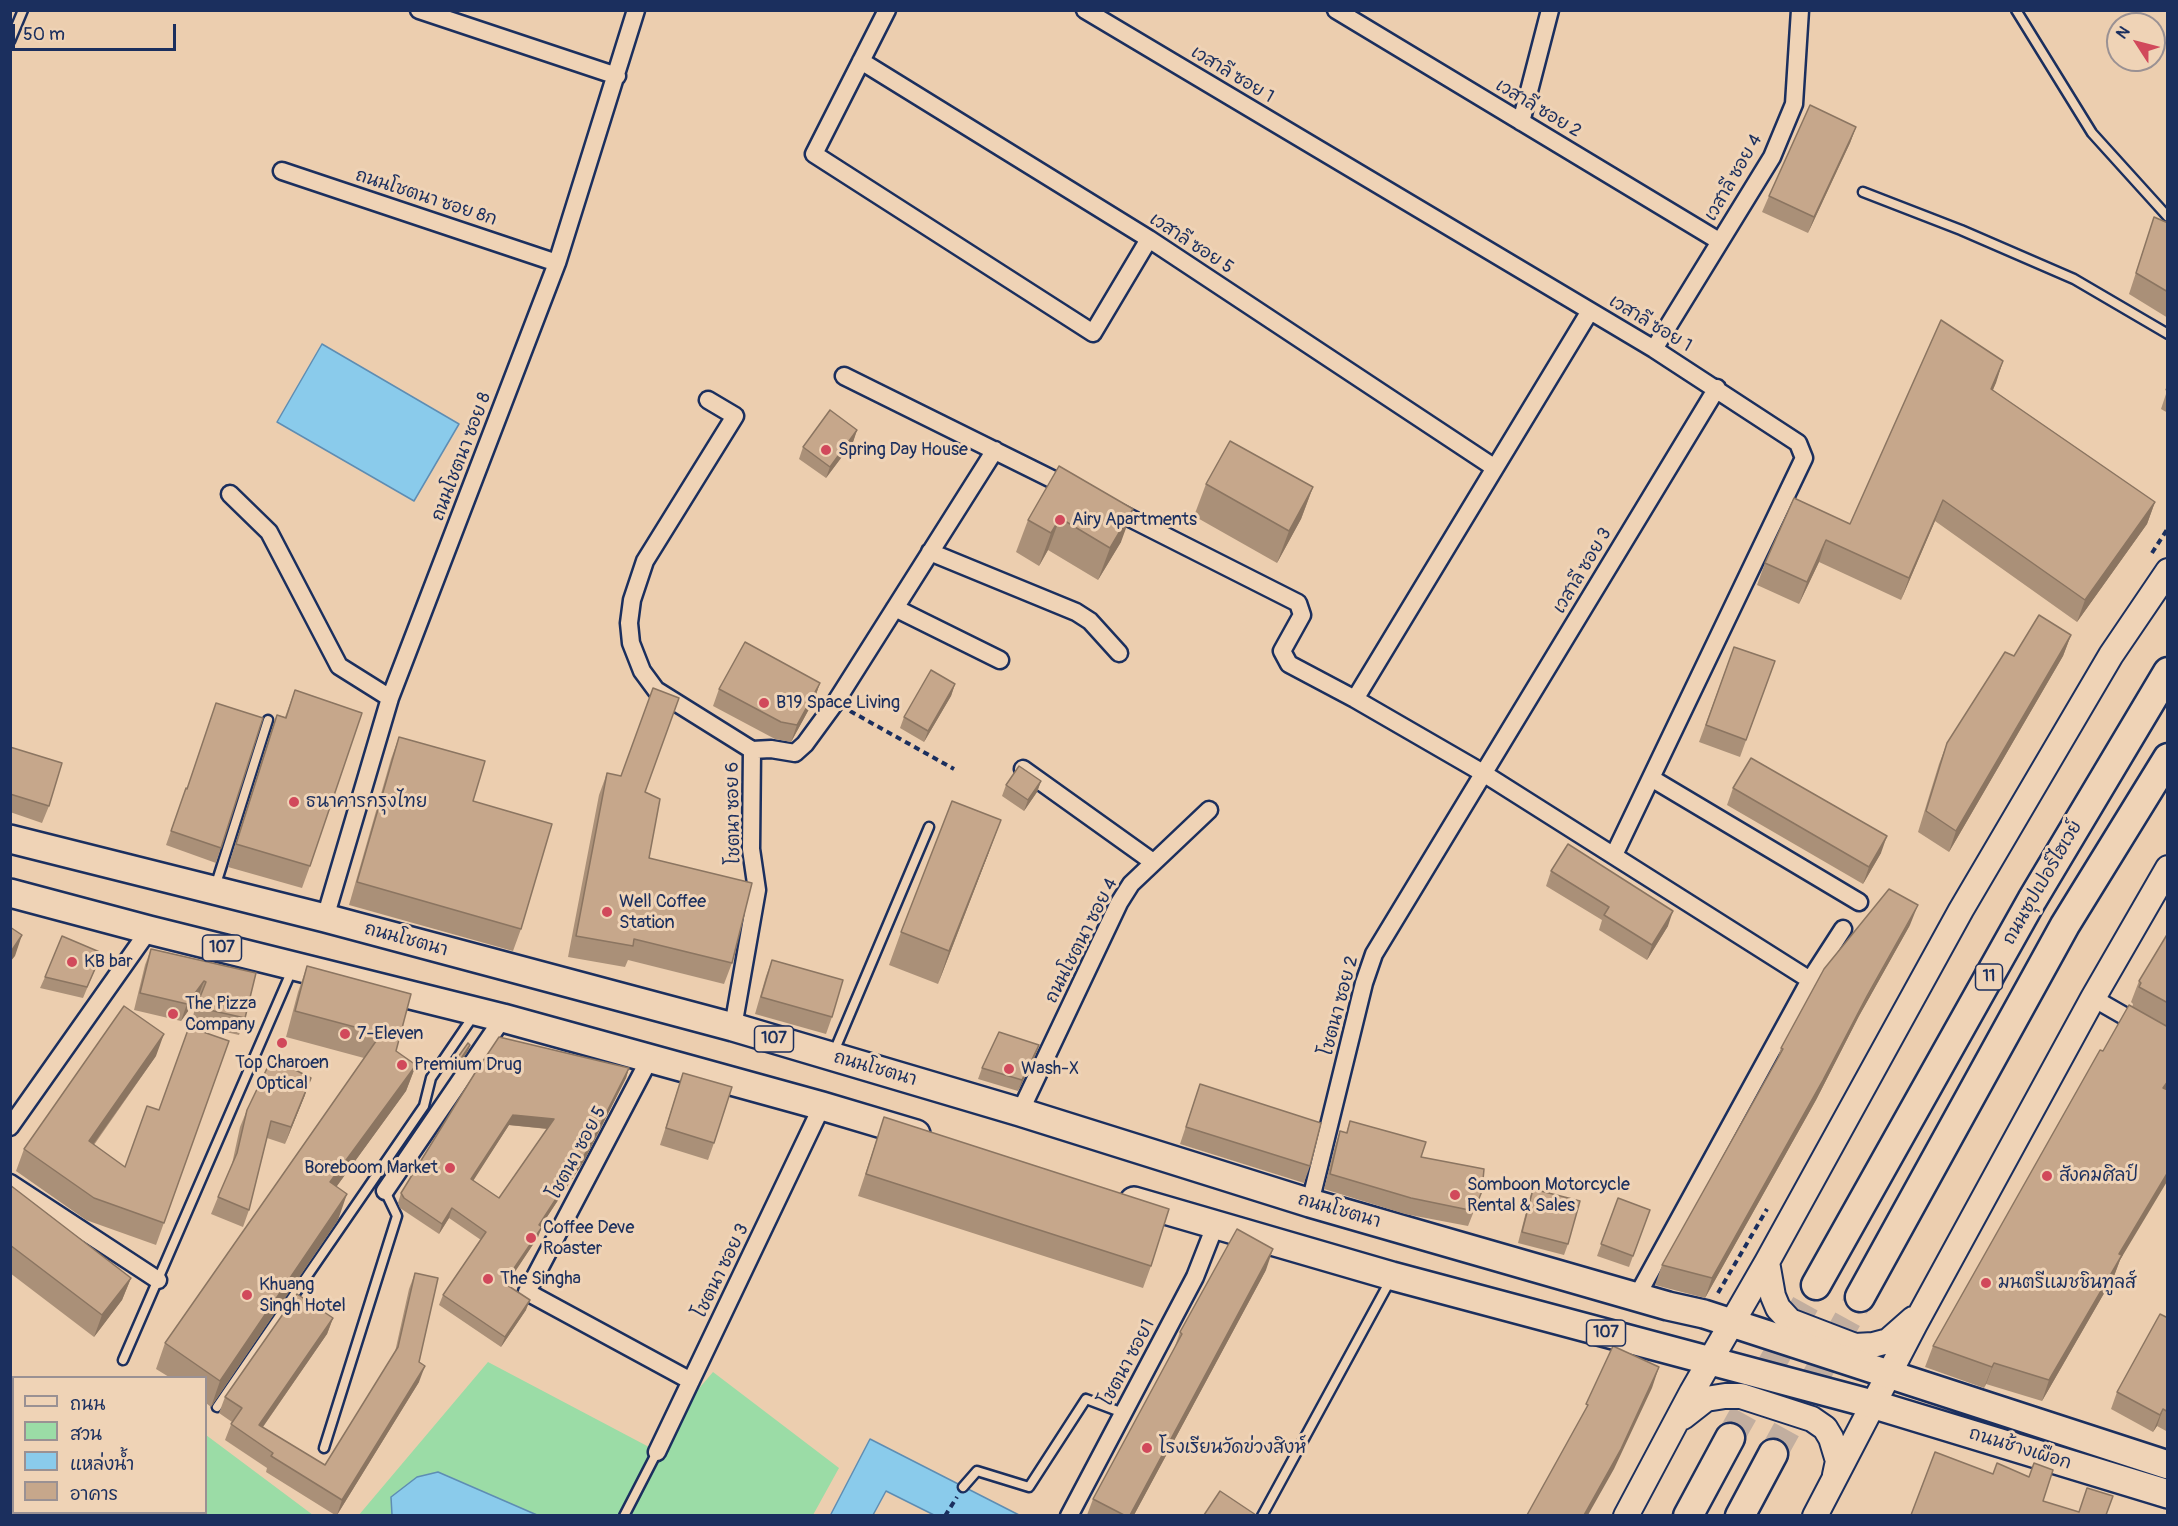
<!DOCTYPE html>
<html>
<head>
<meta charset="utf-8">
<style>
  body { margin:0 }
  #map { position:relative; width:2178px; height:1526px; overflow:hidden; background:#ecceaf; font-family:Pangolin,"Playpen Sans Thai",sans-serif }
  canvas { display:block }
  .frame { position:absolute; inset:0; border:12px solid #1b2f5e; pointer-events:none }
  .legend { position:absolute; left:12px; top:1376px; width:195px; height:138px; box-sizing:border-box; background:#efd3b6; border:2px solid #9a9193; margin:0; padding:8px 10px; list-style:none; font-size:18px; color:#1b2f5e }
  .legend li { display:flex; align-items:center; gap:12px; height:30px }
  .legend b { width:30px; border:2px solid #9a9193 }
  .north { position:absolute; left:2106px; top:12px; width:60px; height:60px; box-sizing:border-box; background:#efd3b6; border:2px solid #9a9193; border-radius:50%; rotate:306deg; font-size:16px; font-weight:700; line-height:24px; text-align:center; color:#1b2f5e }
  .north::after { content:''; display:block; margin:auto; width:21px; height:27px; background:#d1495b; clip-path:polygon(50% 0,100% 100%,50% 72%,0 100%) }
  .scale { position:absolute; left:12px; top:24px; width:164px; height:27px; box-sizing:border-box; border:3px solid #1b2f5e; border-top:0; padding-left:8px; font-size:18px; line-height:21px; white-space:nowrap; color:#1b2f5e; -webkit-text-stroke:4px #efd3b6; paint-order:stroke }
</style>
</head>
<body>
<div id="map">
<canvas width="2178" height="1526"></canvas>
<div class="frame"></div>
<ul class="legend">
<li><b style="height:8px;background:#efd3b6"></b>ถนน</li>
<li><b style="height:16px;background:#9bdca6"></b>สวน</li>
<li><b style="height:16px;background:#8acbeb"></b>แหล่งน้ำ</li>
<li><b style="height:16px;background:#c6a78b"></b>อาคาร</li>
</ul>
<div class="north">N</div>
<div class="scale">50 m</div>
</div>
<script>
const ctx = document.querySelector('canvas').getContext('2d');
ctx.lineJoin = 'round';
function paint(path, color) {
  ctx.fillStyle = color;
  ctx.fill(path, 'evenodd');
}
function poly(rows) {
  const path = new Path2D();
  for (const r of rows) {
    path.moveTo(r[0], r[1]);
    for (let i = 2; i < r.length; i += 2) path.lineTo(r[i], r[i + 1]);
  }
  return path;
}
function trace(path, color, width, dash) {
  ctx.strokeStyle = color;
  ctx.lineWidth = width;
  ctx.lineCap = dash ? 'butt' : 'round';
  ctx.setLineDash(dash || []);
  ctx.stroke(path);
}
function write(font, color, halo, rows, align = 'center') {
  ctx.font = font + ' Pangolin,"Playpen Sans Thai",sans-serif';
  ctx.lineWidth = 6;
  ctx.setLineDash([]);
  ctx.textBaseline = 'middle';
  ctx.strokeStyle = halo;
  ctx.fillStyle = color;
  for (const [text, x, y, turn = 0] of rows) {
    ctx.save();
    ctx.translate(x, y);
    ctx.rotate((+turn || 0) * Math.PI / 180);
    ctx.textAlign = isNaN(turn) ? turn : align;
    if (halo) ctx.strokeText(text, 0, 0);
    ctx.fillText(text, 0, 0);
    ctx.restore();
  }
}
const green = poly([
  [488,1362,649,1447,713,1372,839,1468,813,1515,358,1516],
  [206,1435,313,1515,111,1515,114,1512,206,1512]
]);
const water = poly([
  [322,344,459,424,414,501,277,422,322,344],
  [870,1439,1019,1515,934,1515,886,1491,873,1515,830,1516,870,1439],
  [438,1472,537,1515,392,1515,391,1497,417,1477,438,1472]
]);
const trunkTunnel = poly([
  [1730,1438,1816,1285],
  [1773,1454,1860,1297]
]);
const path = poly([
  [2152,553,2168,528],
  [850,711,954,769],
  [1718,1293,1767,1209],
  [945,1516,957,1497]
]);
const service = poly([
  [2016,10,2092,133,2168,217],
  [10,41,23,10],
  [1863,192,1961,230,2074,279,2168,334],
  [215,887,268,720],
  [833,1054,929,827],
  [123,1360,292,970],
  [217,1407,424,1106,431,1078,474,1015],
  [324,1448,397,1216,385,1191],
  [963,1487,977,1471,1029,1487,1086,1399,1123,1413],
  [624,1516,657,1452],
  [1262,1516,1391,1279]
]);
const minor = poly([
  [419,10,617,76],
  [887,10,814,154,1093,333,1149,239],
  [1085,10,1654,349,1798,443,1804,458,1614,855],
  [1336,10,1719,241],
  [861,61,1149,239,1495,468],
  [1521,122,1550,10],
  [282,171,557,263],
  [1654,349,1772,157,1794,104,1800,10],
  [844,376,1070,488],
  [708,400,735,416,645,561,632,600,629,623,631,643,642,671,656,690,752,750],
  [230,494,269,532,339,666,390,698],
  [1112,509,1298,603,1302,615,1282,651,1289,664,1355,699,1483,773,1810,980,1637,1296],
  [930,552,1076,612,1090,621,1119,653],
  [895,608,1000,660],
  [1355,699,1590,311],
  [1023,769,1153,862],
  [1651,778,1859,902],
  [325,918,390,698,557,263,636,10],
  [1810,980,1843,929],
  [2093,998,2168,1041],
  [733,1027,757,890,751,849,752,750,771,749,795,753,805,744,835,703,995,450],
  [650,1058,527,1292,691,1381],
  [1020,1112,1119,903,1131,884,1209,810],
  [10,1127,149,930],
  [10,1183,158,1280],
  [385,1191,503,1018],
  [1310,1203,1364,983,1374,954,1717,388],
  [657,1452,822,1106],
  [1069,1516,1195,1277,1215,1226]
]);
const secondary = poly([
  [1767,1262,1773,1296,1778,1308,1790,1321,1855,1346,1873,1345,1888,1341,1913,1319],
  [1683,1417,1706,1399,1725,1396,1741,1396,1812,1419,1825,1428,1831,1438,1838,1461,1835,1475],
  [1626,1516,1692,1392,1767,1262,1961,910,2111,655,2168,571],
  [1815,1516,1915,1324,2093,998,2168,868]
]);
const primary = poly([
  [10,839,325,918,733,1027,1020,1112,1310,1203,1668,1306,1704,1314,2168,1465],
  [10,893,149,930,503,1018,822,1106,916,1134],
  [1134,1201,1392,1276,1872,1404,2168,1494]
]);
const trunk = poly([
  [1816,1285,2032,900,2168,672],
  [1860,1297,2065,925,2168,758],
  [1688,1516,1730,1438],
  [1740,1516,1773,1454]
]);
const wall = poly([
  [1856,127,1850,143,1808,233,1762,212,1769,196],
  [2154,217,2168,223,2168,318,2129,294],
  [2003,361,1993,390,2155,502,2147,524,2077,622,1935,521,1901,600,1819,562,1799,604,1757,585,1765,563,1850,524],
  [2168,384,2168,413,2161,409,2167,391,2165,390],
  [857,430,853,442,826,478,799,459,803,447],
  [1059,466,1121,542,1098,580,1048,550,1039,566,1016,552,1028,520],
  [1206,484,1313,487,1301,519,1277,563,1194,516],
  [2071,635,2063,656,1949,852,1918,832,1939,764,1947,743,2014,656],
  [1734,647,1775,661,1740,757,1699,742],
  [820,683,814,700,791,742,775,739,713,706,719,689],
  [955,684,951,696,924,742,900,728,904,717],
  [295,690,310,866,302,888,228,867,269,737,277,715,285,717],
  [399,737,473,801,521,929,513,951,349,905,391,759],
  [10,747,49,806,42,823,10,812],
  [607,773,645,792,649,858,732,963,724,984,628,960,625,967,568,957,599,795],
  [1041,781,1037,792,1024,811,1002,796,1006,785],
  [186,788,221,848,216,863,166,845],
  [1733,788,1881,853,1863,884,1727,805],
  [989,852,938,984,889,965,901,932],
  [1551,871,1668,926,1647,960,1599,930,1602,920,1546,886],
  [1910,925,1859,1016,1816,1100,1705,1298,1655,1285,1662,1265,1776,1063,1781,1048],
  [2168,933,2168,1088,2120,1260,2114,1276,2042,1401,1986,1384,1984,1388,1925,1367,1933,1346,2103,1051,2132,1007,2133,1004,2131,1002,2139,981],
  [151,949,256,973,245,1018,239,1035,190,1024,199,998,198,997,181,1021,134,1010,145,965],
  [102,953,83,998,40,988,45,977],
  [772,960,832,1017,826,1034,755,1014,766,976],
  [307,966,411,994,396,1051,416,1065,406,1091,336,1187,338,1220,211,1407,206,1403,206,1377,169,1377,156,1369,165,1343,364,1058,286,1037,298,992],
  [229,1041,156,1245,86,1220,16,1171,24,1149,156,1056,94,1145,125,1167],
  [470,1045,468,1051,454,1072,451,1070,453,1064],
  [1039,1045,1035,1056,1018,1091,978,1079,982,1068],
  [629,1068,626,1078,584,1161,541,1226,538,1237,506,1284,526,1310,501,1347,439,1305,443,1295,481,1240,449,1218,439,1234,400,1208,398,1203,401,1193,475,1073],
  [509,1125,547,1129,499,1198,473,1180],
  [683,1073,714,1143,708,1160,660,1145],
  [1200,1084,1310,1166,1304,1183,1180,1144],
  [305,1095,285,1144,267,1138,249,1210,243,1227,211,1214,218,1197,232,1164,240,1127,247,1110],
  [884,1117,1151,1266,1143,1288,858,1196],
  [1350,1121,1421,1157,1482,1191,1468,1226,1405,1214,1324,1189,1335,1146,1340,1131,1346,1133],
  [10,1185,131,1278,122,1300,94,1337,10,1273],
  [1533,1189,1568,1244,1564,1255,1518,1243,1529,1200],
  [1618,1198,1650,1210,1629,1267,1597,1256],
  [1266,1270,1134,1515,1087,1515,1093,1499,1174,1349,1180,1332],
  [415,1273,419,1382,337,1515,335,1515,266,1472,267,1468,225,1440,232,1422,219,1413,225,1397,333,1318,327,1334,263,1427,325,1465,395,1352,409,1289],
  [2168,1318,2168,1432,2157,1426,2153,1432,2111,1409,2117,1392]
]);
const shadedWall = poly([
  [1856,127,1850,143,1808,233,1814,217],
  [2003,361,1996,383,1983,411,1991,389],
  [857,430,853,442,826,478,830,467],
  [1313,487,1301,519,1277,563,1289,531],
  [1943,500,1935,521,1901,600,1909,578],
  [2155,502,2147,524,2077,622,2085,600],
  [1133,509,1121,542,1098,580,1110,548],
  [1060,518,1048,550,1039,566,1051,533],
  [1826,540,1819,562,1799,604,1807,582],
  [2071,635,2063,656,1949,852,1956,831],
  [820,683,814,700,791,742,797,725],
  [955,684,951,696,924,742,928,731],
  [1041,781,1037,792,1024,811,1028,800],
  [1001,820,989,852,938,984,949,951],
  [1887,836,1881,853,1863,884,1869,867],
  [1918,905,1910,925,1859,1016,1816,1100,1705,1298,1712,1278],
  [1673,911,1668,926,1647,960,1652,945],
  [22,935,15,956,10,962,10,953],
  [204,981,198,997,181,1021,187,1004],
  [164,1034,156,1056,80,1163,89,1141],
  [470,1045,468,1051,454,1072,456,1066],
  [1039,1045,1035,1056,1018,1091,1022,1080],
  [416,1065,406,1091,321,1208,330,1182],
  [629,1068,626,1078,584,1161,535,1235,539,1225],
  [311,1078,305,1095,285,1144,291,1127],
  [2168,1081,2168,1088,2156,1109,2163,1088],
  [513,1115,554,1119,550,1129,509,1125,468,1189,471,1179],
  [2168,1172,2168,1180,2120,1260,2114,1276,2042,1401,2049,1380,2119,1254],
  [347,1194,338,1220,211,1407,220,1381],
  [452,1208,449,1218,439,1234,442,1224],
  [542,1227,538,1237,501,1293,504,1283],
  [1273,1249,1266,1270,1134,1515,1130,1515],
  [131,1278,122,1300,94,1337,102,1315],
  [530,1300,526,1310,501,1347,505,1337],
  [333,1318,327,1334,253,1441,259,1425],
  [1994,1363,1986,1384,1984,1388,1992,1367],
  [425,1366,419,1382,337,1515,342,1500],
  [1659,1367,1652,1388,1614,1469,1588,1515,1584,1515],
  [2163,1409,2157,1426,2153,1432,2160,1415]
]);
const building = poly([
  [1810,105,1856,127,1814,217,1769,196,1810,105],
  [2154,217,2168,223,2168,292,2136,273,2154,217],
  [1941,320,2003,361,1991,389,2155,502,2085,600,1943,500,1909,578,1826,540,1807,582,1765,563,1794,498,1850,524,1941,320],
  [830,410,857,430,830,467,803,447,830,410],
  [1230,441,1313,487,1289,531,1206,484,1230,441],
  [1059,466,1133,509,1110,548,1060,518,1051,533,1028,520,1059,466],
  [2039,615,2071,635,1956,831,1926,811,1947,743,2005,652,2014,656,2039,615],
  [745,642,820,683,797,725,781,722,719,689,745,642],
  [1734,647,1775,661,1746,740,1706,725,1734,647],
  [931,670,955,684,928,731,904,717,931,670],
  [653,688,679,698,645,792,660,799,649,858,752,883,732,963,634,939,633,946,576,936,607,773,621,776,653,688],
  [295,690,362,713,310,866,236,844,277,715,286,718,295,690],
  [216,703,263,718,221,848,171,831,186,788,187,789,216,703],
  [399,737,485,761,473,801,552,824,521,929,357,882,399,737],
  [10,747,62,763,49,806,10,794,10,747],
  [1751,758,1887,836,1869,867,1733,788,1751,758],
  [1019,766,1041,781,1028,800,1006,785,1019,766],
  [952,801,1001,820,949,951,901,932,952,801],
  [1568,844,1673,911,1652,945,1604,915,1609,907,1551,871,1568,844],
  [1889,889,1918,905,1867,996,1823,1080,1712,1278,1662,1265,1783,1049,1781,1048,1824,969,1889,889],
  [10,927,22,935,10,953,10,927],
  [2168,933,2168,1003,2139,987,2141,983,2139,981,2168,933],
  [62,936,102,953,87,987,45,977,62,936],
  [151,949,256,973,245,1018,196,1007,206,982,204,981,187,1004,140,993,151,949],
  [772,960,843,980,832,1017,761,997,772,960],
  [307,966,411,994,396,1051,416,1065,330,1182,347,1194,220,1381,165,1343,381,1034,295,1011,307,966],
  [2129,1005,2168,1027,2168,1081,2163,1088,2168,1090,2168,1172,2119,1254,2122,1255,2049,1380,1994,1363,1992,1367,1933,1346,2100,1050,2103,1051,2129,1005],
  [124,1006,164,1034,89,1141,125,1167,147,1106,159,1110,189,1027,229,1041,164,1223,94,1198,24,1149,124,1006],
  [999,1032,1039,1045,1022,1080,982,1068,999,1032],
  [499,1037,629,1068,587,1151,539,1225,542,1227,504,1283,530,1300,505,1337,443,1295,486,1232,452,1208,442,1224,404,1198,401,1193,475,1073,499,1037],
  [513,1115,554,1119,499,1198,471,1179,513,1115],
  [468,1043,470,1045,456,1066,453,1064,468,1043],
  [272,1058,311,1078,291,1127,271,1121,249,1210,218,1197,237,1153,247,1110,272,1058],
  [683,1073,732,1087,714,1143,666,1128,683,1073],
  [1200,1084,1321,1123,1310,1166,1186,1127,1200,1084],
  [884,1117,1169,1209,1151,1266,866,1174,884,1117],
  [1350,1121,1426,1142,1421,1157,1484,1169,1482,1191,1474,1211,1411,1198,1330,1174,1340,1131,1347,1133,1350,1121],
  [10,1185,131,1278,102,1315,10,1245,10,1185],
  [1533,1189,1580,1201,1568,1244,1522,1232,1533,1189],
  [1618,1198,1650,1210,1633,1256,1601,1244,1618,1198],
  [1237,1229,1273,1249,1130,1515,1124,1515,1093,1499,1182,1334,1180,1332,1237,1229],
  [415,1273,438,1278,419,1362,425,1366,342,1500,271,1456,273,1453,231,1424,242,1408,225,1397,297,1294,333,1318,259,1425,325,1465,398,1347,415,1273],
  [2160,1314,2168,1318,2168,1412,2163,1409,2160,1415,2117,1392,2160,1314],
  [1613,1346,1659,1367,1621,1449,1584,1515,1527,1515,1588,1405,1586,1404,1613,1346],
  [1935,1452,1993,1474,1997,1463,2029,1477,2034,1463,2053,1470,2043,1501,2079,1512,2087,1488,2113,1496,2106,1515,1911,1515,1935,1452],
  [1220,1491,1256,1515,1204,1515,1220,1491]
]);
const markers = [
  [826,450,6,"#d1495b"],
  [1060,520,6,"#d1495b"],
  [764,703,6,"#d1495b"],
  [294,802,6,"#d1495b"],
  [607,912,6,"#d1495b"],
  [72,962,6,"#d1495b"],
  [173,1014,6,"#d1495b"],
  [345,1034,6,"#d1495b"],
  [282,1043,6,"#d1495b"],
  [402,1065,6,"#d1495b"],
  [1009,1069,6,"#d1495b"],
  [450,1168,6,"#d1495b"],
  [2047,1176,6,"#d1495b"],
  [1455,1195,6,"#d1495b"],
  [531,1238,6,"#d1495b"],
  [488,1279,6,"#d1495b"],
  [1986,1283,6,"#d1495b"],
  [247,1295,6,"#d1495b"],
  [1147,1448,6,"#d1495b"]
];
const shields = [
  [222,948,39],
  [1989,977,27],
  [774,1039,39],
  [1606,1333,39]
];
const shieldNames = [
  ["107",222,948],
  ["11",1989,977],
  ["107",774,1039],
  ["107",1606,1333]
];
const streetNames = [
  ["เวสาลี ซอย 1",1232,75,31],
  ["เวสาลี ซอย 2",1538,109,31],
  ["เวสาลี ซอย 4",1734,178,-60],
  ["ถนนโชตนา ซอย 8ก",426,198,18],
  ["เวสาลี ซอย 5",1191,244,33],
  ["เวสาลี ซอย 1",1650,324,31],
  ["ถนนโชตนา ซอย 8",462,457,-69],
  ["เวสาลี ซอย 3",1583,571,-59],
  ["โชตนา ซอย 6",734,813,-91],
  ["ถนนซุปเปอร์ไฮเวย์",2043,883,-60],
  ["ถนนโชตนา",406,940,15],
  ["ถนนโชตนา ซอย 4",1082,941,-63],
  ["โชตนา ซอย 2",1340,1006,-75],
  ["ถนนโชตนา",875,1069,16],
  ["โชตนา ซอย 5",578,1153,-62],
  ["ถนนโชตนา",1339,1211,16],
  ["โชตนา ซอย 3",722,1271,-64],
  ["โชตนา ซอย1",1128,1363,-62],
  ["ถนนช้างเผือก",2020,1449,17]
];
const poiNames = [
  ["Spring Day House",838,450],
  ["Airy Apartments",1072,520],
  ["B19 Space Living",776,703],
  ["ธนาคารกรุงไทย",306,802],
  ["Well Coffee",619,902],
  ["Station",619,923],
  ["KB bar",84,962],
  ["The Pizza",185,1004],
  ["Company",185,1025],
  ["7-Eleven",357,1034],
  ["Top Charoen",282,1063,"center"],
  ["Optical",282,1084,"center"],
  ["Premium Drug",414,1065],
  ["Wash-X",1021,1069],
  ["Boreboom Market",438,1168,"right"],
  ["สังคมศิลป์",2059,1176],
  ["Somboon Motorcycle",1467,1185],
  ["Rental & Sales",1467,1206],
  ["Coffee Deve",543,1228],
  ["Roaster",543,1249],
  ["The Singha",500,1279],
  ["มนตรีแมชชินทูลส์",1998,1283],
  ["Khuang",259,1285],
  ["Singh Hotel",259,1306],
  ["โรงเรียนวัดข่วงสิงห์",1159,1448]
];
paint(green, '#9bdca6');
paint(water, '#8acbeb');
trace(water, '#5e8db3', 1.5);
trace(trunkTunnel, '#c2ae9f', 28, [28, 14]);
trace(service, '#1b2f5e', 13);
trace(minor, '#1b2f5e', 21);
trace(secondary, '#1b2f5e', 28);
trace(primary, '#1b2f5e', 32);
trace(trunk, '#1b2f5e', 33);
trace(path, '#1b2f5e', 4, [6, 4.5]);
trace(service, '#efd3b6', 8);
trace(minor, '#efd3b6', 16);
trace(secondary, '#efd3b6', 24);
trace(primary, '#efd3b6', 27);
trace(trunk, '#efd3b6', 28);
paint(wall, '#aa9078');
paint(shadedWall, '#8b7561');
paint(building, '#c6a78b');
trace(building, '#8b7561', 1.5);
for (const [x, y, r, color] of markers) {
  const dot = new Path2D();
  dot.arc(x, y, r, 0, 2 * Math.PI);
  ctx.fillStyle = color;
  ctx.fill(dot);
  trace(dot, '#efd3b6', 2);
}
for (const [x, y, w] of shields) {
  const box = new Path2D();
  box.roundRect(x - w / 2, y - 13, w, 26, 4.5);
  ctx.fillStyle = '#efd3b6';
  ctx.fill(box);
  trace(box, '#1b2f5e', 1.5);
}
write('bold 16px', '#1b2f5e', null, shieldNames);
write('18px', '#1b2f5e', '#efd3b6', streetNames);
write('18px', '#1b2f5e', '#efd3b6', poiNames, 'left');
</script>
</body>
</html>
